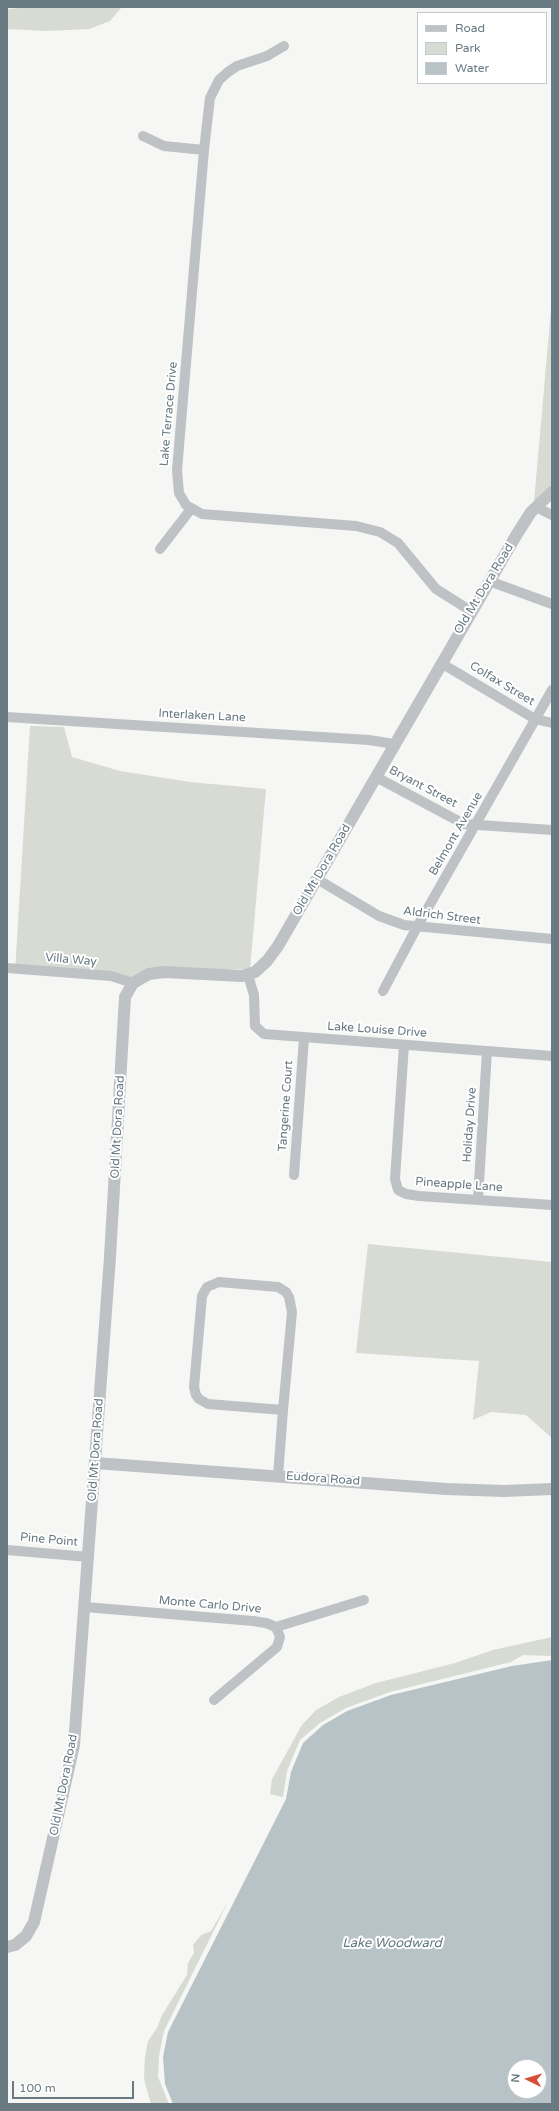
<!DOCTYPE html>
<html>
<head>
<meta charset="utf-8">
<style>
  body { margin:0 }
  #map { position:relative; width:559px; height:2111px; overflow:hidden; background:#f6f6f4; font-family:"Varela Round",sans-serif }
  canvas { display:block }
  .frame { position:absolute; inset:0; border:8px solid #687982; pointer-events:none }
  .legend { position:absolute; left:417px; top:12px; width:130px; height:72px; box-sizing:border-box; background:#fff; border:1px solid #c3c9cd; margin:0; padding:5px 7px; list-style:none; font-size:12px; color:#687982 }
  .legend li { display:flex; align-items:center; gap:8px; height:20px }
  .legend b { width:20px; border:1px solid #c3c9cd }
  .north { position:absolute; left:507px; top:2059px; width:40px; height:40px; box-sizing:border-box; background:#fff; border:1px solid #c3c9cd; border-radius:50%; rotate:275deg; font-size:11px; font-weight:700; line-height:16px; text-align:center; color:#687982 }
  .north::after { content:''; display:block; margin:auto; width:14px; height:18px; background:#d64e35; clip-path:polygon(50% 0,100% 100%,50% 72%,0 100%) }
  .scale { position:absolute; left:12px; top:2081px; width:122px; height:18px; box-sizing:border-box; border:2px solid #687982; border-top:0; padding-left:5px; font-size:12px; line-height:14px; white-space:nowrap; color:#687982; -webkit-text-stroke:3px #fff; paint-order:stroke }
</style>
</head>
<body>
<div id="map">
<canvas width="559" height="2111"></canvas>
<div class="frame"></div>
<ul class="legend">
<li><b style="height:5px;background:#bec2c5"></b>Road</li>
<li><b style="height:11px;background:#d7dbd3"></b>Park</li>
<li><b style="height:11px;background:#b7c3c7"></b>Water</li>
</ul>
<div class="north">N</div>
<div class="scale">100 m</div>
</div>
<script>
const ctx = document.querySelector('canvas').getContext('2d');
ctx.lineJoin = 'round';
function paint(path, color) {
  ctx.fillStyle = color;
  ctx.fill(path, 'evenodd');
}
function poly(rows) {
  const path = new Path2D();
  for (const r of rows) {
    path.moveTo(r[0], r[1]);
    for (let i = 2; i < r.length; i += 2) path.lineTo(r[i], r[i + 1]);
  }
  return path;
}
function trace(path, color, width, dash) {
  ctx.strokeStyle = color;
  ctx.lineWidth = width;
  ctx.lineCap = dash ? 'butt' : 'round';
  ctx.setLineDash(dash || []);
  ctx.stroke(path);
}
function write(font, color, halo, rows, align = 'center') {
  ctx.font = font + ' "Varela Round",sans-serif';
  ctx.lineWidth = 4;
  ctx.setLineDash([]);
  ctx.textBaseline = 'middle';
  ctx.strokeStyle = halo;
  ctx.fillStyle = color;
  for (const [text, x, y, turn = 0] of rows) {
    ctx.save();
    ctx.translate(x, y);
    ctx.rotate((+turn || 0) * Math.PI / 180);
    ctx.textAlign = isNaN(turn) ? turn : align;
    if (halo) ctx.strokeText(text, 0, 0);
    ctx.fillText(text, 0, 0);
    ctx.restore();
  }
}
const green = poly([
  [35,7,122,7,110,21,89,29,44,31,7,29,7,9],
  [552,298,552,486,534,502],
  [30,726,64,727,72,757,120,771,190,782,266,789,250,969,147,970,130,979,15,972],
  [368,1244,552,1262,552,1438,526,1415,491,1412,473,1420,479,1361,356,1353],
  [552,1637,552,1656,523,1655,511,1662,390,1692,346,1708,320,1723,300,1740,287,1771,283,1797,270,1794,272,1779,302,1725,316,1710,339,1697,376,1683,455,1663,493,1650],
  [228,1902,164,2031,159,2056,158,2077,169,2104,151,2104,144,2079,145,2057,148,2041,157,2028,162,2015,187,1975,188,1963,194,1953,193,1945,201,1935,211,1931]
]);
const water = poly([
  [552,1660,552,2104,173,2104,165,2084,163,2057,168,2032,286,1799,291,1772,303,1743,323,1725,347,1711,391,1695,512,1666],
  [515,2067,539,2067,539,2091,515,2091]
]);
const minor = poly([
  [284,46,267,56,237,66,228,72,219,80,210,98,204,150,177,470,179,493,186,505,202,514,356,526,380,532,398,543,436,589,471,611],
  [143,136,164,146,204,150],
  [536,507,552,515],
  [160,549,191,509],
  [489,581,552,604],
  [441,663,535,719,552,723],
  [7,717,369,740,394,744],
  [376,777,464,824,552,830],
  [317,879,379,916,404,925,552,939],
  [7,968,111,976,133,983],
  [248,975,254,995,255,1026,264,1034,552,1056],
  [383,991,417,927,552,690],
  [404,1045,395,1179,398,1190,406,1194,419,1196,552,1205],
  [294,1175,304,1038],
  [478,1199,487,1051],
  [219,1282,278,1287,286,1292,289,1297,292,1312,283,1410,208,1404,199,1399,196,1395,194,1387,202,1296,207,1287,219,1282],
  [278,1476,283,1410],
  [7,1550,89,1557],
  [85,1607,253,1621,266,1623,276,1627,280,1637,277,1647,214,1700],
  [276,1627,364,1600]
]);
const tertiary = poly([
  [95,1463,446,1489,504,1491,552,1489],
  [7,1947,15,1945,26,1936,34,1922,74,1745,110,1257,125,997,133,983,149,974,164,972,242,976,255,972,267,961,278,946,517,534,531,512,552,492]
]);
const streetNames = [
  ["Lake Terrace Drive",169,414,-85],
  ["Old Mt Dora Road",484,589,-59],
  ["Colfax Street",502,684,31],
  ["Interlaken Lane",202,716,3],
  ["Bryant Street",423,787,28],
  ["Belmont Avenue",456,834,-60],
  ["Old Mt Dora Road",322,870,-60],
  ["Aldrich Street",442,916,7],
  ["Villa Way",71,960,5],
  ["Lake Louise Drive",377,1030,4],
  ["Tangerine Court",286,1106,-86],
  ["Holiday Drive",470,1125,-86],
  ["Old Mt Dora Road",118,1127,-87],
  ["Pineapple Lane",459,1185,4],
  ["Old Mt Dora Road",96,1450,-86],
  ["Eudora Road",323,1479,4],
  ["Pine Point",49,1540,5],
  ["Monte Carlo Drive",210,1605,5],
  ["Old Mt Dora Road",64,1785,-79]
];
const waterNames = [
  ["Lake Woodward",392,1944]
];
paint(green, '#d7dbd3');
paint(water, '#b7c3c7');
trace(minor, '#bec2c5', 10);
trace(tertiary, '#bec2c5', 12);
write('12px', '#687982', '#fff', streetNames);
write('italic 13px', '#63797f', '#fff', waterNames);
</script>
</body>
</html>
